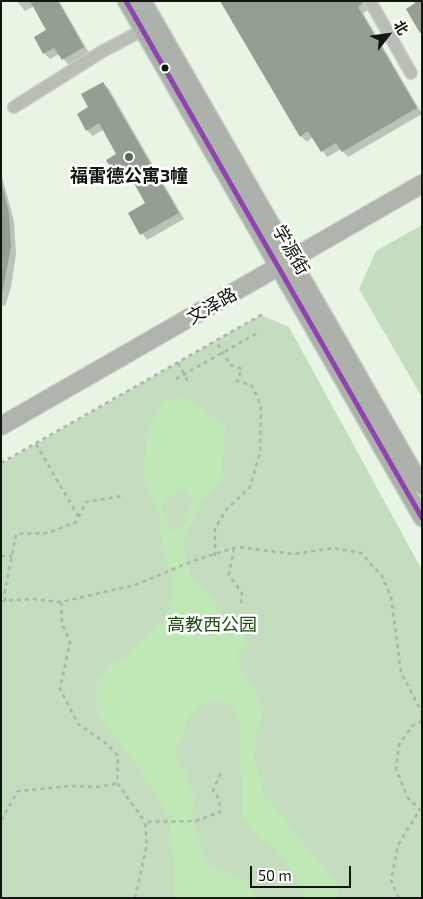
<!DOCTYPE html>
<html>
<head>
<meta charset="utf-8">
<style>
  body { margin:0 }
  #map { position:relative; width:423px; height:899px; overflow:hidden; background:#e8f4e4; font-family:"Exo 2","Noto Sans SC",sans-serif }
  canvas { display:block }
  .frame { position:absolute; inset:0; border:2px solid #10180e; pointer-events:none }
  .north { position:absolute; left:363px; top:10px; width:50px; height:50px; -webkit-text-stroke:4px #fff; paint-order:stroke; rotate:60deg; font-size:14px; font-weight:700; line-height:20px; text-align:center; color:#10180e }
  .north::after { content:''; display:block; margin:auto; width:18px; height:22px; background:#10180e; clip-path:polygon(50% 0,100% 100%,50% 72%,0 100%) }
  .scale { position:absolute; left:250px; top:866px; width:101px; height:22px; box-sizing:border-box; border:2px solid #10180e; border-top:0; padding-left:6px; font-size:15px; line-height:18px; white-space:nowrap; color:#10180e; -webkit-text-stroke:4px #fff; paint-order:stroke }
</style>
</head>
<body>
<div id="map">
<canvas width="423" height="899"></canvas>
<div class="frame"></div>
<div class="north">北</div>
<div class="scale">50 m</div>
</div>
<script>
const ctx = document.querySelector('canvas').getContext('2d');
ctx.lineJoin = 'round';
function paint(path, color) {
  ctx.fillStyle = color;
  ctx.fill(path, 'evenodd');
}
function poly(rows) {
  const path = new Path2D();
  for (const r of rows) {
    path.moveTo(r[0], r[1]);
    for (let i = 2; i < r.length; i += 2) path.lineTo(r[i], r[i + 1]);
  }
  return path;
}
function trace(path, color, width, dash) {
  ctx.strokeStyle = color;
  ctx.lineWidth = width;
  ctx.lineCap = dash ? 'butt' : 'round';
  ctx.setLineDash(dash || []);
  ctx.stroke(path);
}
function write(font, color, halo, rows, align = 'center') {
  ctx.font = font + ' "Exo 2","Noto Sans SC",sans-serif';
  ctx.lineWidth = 5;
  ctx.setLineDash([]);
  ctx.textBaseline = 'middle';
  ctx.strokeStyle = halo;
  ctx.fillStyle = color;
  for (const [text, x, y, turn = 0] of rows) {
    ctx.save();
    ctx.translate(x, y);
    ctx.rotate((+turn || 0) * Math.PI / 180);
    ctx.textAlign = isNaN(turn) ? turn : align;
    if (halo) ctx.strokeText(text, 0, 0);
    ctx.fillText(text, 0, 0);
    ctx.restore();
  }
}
const green = poly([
  [422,225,422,397,359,289,376,251],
  [261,315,289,327,422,570,422,898,1,898,1,464]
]);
const water = poly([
  [185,397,226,426,220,483,202,500,183,541,191,576,212,597,230,631,238,627,248,644,237,651,241,659,236,662,249,684,252,684,263,713,257,731,254,756,264,795,336,882,338,898,305,898,304,888,277,850,255,834,242,817,240,727,235,708,217,699,202,704,187,718,183,738,175,744,178,764,187,771,188,791,195,795,192,821,207,864,244,880,259,897,173,898,174,867,169,817,139,768,97,713,97,681,107,667,127,657,141,640,167,619,172,601,173,582,163,550,159,514,143,474,148,429,163,402],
  [180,490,188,492,193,501,185,524,175,531,169,530,162,509,166,499]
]);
const shadow = poly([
  [17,1,59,1,89,53,69,65,59,54,50,59,44,53,48,31,34,6,25,11],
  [222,1,366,1,370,9,363,13,422,114,348,157,341,149,327,157,313,137,307,142,301,136],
  [103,83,109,89,184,219,147,240,129,214,147,203,130,173,120,178,115,172,118,154,104,129,93,136,87,130,90,108],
  [1,173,14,221,16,254,11,287,5,306,1,305]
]);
const building = poly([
  [30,1,58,1,84,47,62,60,54,48,43,54,34,37,46,30],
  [220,1,365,1,358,7,417,108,342,152,336,143,321,152,308,131,300,137],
  [414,1,422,1,422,32,420,33,406,9,415,3],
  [103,82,179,213,140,235,128,213,145,203,125,167,114,173,106,160,116,154,99,123,86,131,77,114,88,107,81,94],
  [2,184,9,214,11,247,2,294]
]);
const path = poly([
  [178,363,189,383],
  [176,379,259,332],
  [36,444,78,516],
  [1,463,261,315,263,311],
  [234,548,229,575,242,593,241,607],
  [1,556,12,556],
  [215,556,215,528,227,509,250,487,260,453,261,410,258,398,251,385,237,381,242,369,230,365,216,341],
  [1,601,32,599,61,602,135,585,193,561,237,547,294,554,333,548,361,553,382,576,391,597,401,672,422,713],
  [6,601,4,596,16,534,48,533,76,522,86,502,122,496],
  [61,602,62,623,70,642,60,689,78,724,106,743,118,756,117,783,145,822],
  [422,721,412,726,399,745,396,769,408,798,422,812],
  [1,820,18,791,72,786,100,787,117,783],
  [135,898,147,845,145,822,196,821,220,812,219,799,213,790,222,770],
  [399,898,391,881,398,845,419,811]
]);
const street = poly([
  [370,1,411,73],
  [14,107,103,51,147,28]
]);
const secondary = poly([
  [126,1,422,518],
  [143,1,422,486]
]);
const primary = poly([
  [1,426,422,184]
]);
const bus1 = poly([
  [126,1,422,518]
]);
const markers = [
  [165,68,4.5,"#10180e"],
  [129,157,5,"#5c6559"]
];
const poiNames = [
  ["福雷德公寓3幢",129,176]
];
const streetNames = [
  ["学源街",291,250,60],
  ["文泽路",212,306,-30]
];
const parkNames = [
  ["高教西公园",212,625]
];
paint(green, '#c5ddbf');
paint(water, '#c0e7b6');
paint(shadow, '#0003');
paint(building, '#949e91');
trace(street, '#c6cfc3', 14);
trace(secondary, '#c6cfc3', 19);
trace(primary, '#c6cfc3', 20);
trace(path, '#aeb3ad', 2.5, [4, 4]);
trace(street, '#b8bdb6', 11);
trace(secondary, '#acb2ab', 16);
trace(primary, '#afb5ad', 18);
trace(bus1, '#8e44ad', 5);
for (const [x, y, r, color] of markers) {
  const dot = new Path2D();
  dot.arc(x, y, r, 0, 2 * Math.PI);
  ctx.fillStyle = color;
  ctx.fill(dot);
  trace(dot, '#fff', 2);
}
write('bold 18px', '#10180e', '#fff', poiNames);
write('18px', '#10180e', '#fff', streetNames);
write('18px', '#1f4e10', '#fff', parkNames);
</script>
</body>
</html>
